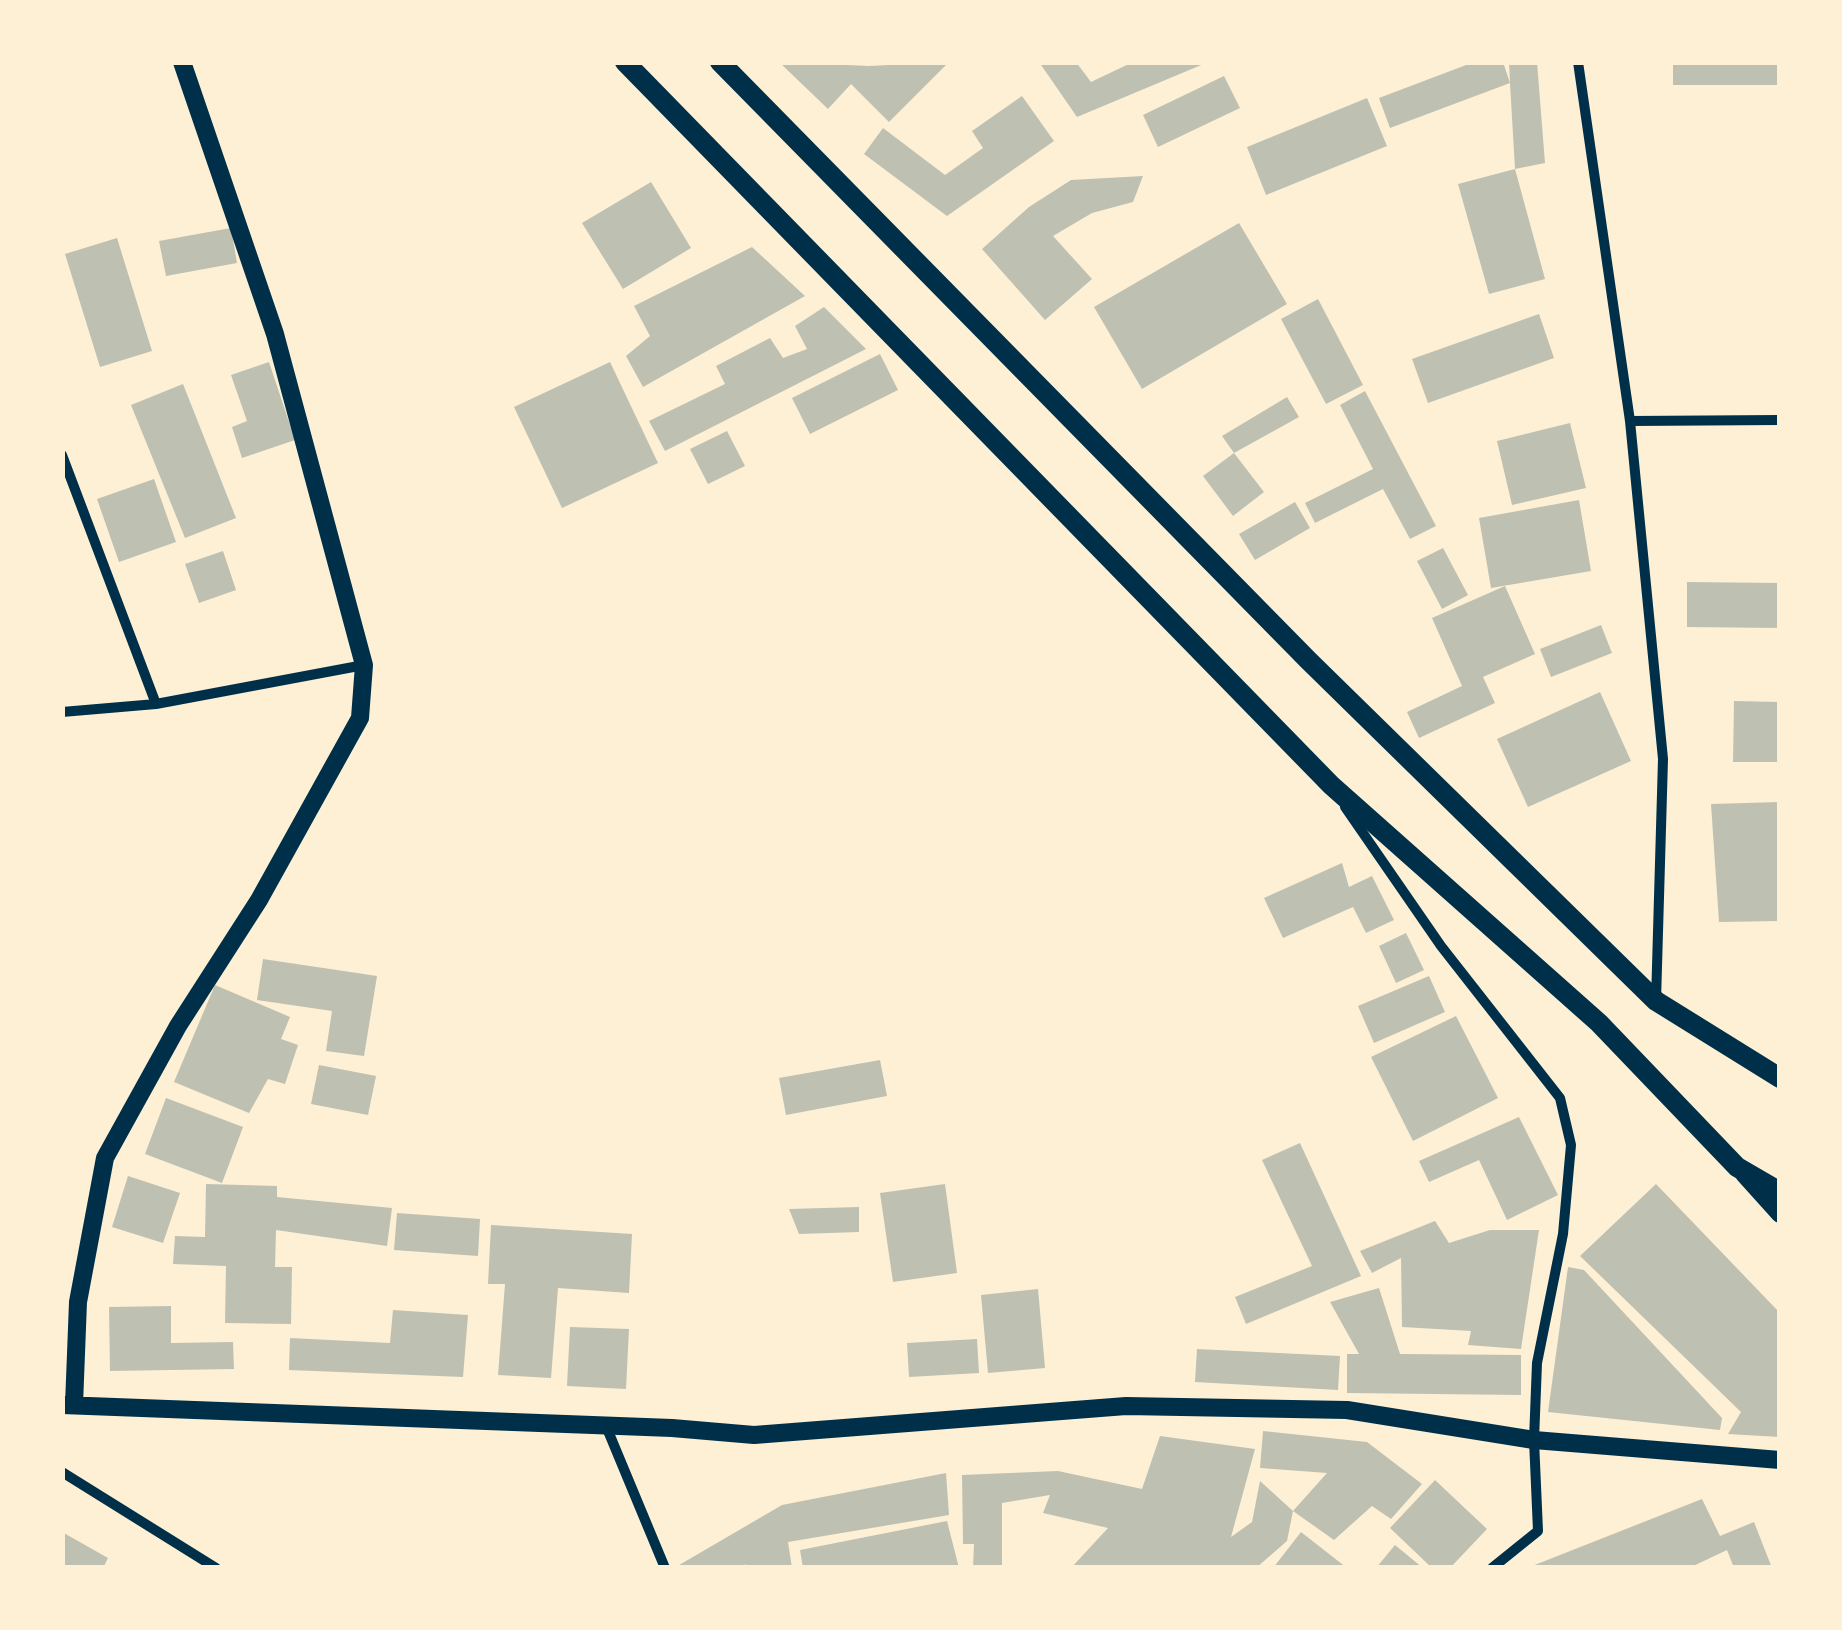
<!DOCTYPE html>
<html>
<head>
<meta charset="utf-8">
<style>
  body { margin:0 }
  #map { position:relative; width:1842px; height:1630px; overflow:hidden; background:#fdf0d5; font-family:"Libre Baskerville",serif }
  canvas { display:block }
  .frame { position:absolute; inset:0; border:65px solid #fdf0d5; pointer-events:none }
</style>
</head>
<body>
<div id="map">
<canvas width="1842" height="1630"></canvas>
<div class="frame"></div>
</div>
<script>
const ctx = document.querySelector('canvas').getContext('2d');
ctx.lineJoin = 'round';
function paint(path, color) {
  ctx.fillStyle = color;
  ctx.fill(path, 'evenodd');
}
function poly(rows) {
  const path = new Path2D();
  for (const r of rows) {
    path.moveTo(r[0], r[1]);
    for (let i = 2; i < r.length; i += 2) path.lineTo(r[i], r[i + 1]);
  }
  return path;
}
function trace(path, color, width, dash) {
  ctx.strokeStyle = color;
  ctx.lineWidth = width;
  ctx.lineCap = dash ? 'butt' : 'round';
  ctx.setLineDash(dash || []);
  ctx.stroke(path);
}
const building = poly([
  [779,62,869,66,949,62,889,122,851,84,828,109],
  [1039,62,1076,62,1091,82,1133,62,1206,63,1077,117],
  [1474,62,1503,62,1510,83,1509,62,1537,62,1545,163,1515,169,1510,83,1390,128,1379,98],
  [1673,62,1780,62,1780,85,1673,85],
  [1224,76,1240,108,1158,147,1143,115],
  [1022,96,1054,141,947,216,864,154,883,128,945,175,983,148,972,131],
  [1367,98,1387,146,1266,195,1247,147],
  [1515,169,1545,279,1489,294,1458,184],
  [1143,176,1133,202,1092,213,1053,236,1092,279,1045,320,982,249,1029,207,1071,180],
  [651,182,691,248,623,289,582,223],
  [1239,223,1287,304,1142,389,1094,307],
  [231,228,237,263,166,276,159,241],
  [117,238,152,351,100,367,65,254],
  [752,247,805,296,643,387,626,356,650,336,634,306],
  [1318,299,1363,385,1326,404,1281,319],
  [824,307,866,349,665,451,649,421,725,384,716,366,770,338,783,358,807,349,795,326],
  [1539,314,1554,358,1428,403,1412,359],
  [880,354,898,390,810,434,792,398],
  [269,362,295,440,242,458,232,427,247,421,231,375],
  [610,362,658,463,562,508,514,407],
  [183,384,236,518,185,538,131,405],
  [1365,391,1436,526,1410,539,1383,489,1315,523,1305,503,1373,469,1340,405],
  [1287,397,1299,417,1234,453,1222,436],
  [1570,423,1586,488,1512,505,1497,441],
  [727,431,745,466,708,484,690,449],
  [1234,453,1264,492,1233,516,1203,476],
  [154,479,176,542,119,562,97,499],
  [1579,500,1591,571,1491,588,1479,518],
  [1295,502,1310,528,1255,560,1239,534],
  [1443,548,1468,595,1442,609,1417,561],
  [223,551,236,590,199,603,185,564],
  [1687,582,1780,583,1780,628,1687,627],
  [1505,586,1535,654,1483,677,1495,703,1419,738,1407,712,1462,686,1432,618],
  [1601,625,1612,653,1551,677,1540,649],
  [1600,692,1631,761,1528,807,1497,739],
  [1734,701,1780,702,1780,762,1733,762],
  [1780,802,1780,921,1719,922,1711,804],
  [1342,863,1349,887,1372,876,1394,920,1366,933,1353,907,1283,938,1264,898],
  [1406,933,1424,970,1396,983,1379,946],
  [263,959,377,976,364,1056,326,1051,332,1011,257,1000],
  [1429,976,1445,1012,1374,1043,1358,1006],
  [215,985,290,1017,281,1039,298,1045,285,1084,268,1079,249,1113,174,1082],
  [1456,1016,1498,1098,1413,1141,1371,1057],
  [880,1060,887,1096,786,1115,779,1078],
  [319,1065,376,1076,368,1115,311,1104],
  [166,1098,243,1127,222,1183,145,1154],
  [1519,1117,1558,1195,1507,1220,1479,1160,1429,1182,1419,1161],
  [1300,1143,1361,1276,1246,1324,1235,1297,1312,1266,1262,1160],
  [128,1176,180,1193,163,1243,112,1227],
  [206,1184,277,1186,277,1197,392,1208,387,1246,276,1230,275,1267,292,1267,291,1324,225,1323,226,1266,173,1264,175,1236,205,1237],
  [945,1184,957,1273,893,1282,880,1193],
  [1656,1184,1780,1313,1780,1437,1728,1434,1741,1412,1580,1256],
  [859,1207,859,1232,799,1234,789,1209],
  [397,1213,480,1219,478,1256,394,1250],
  [1435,1221,1449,1243,1490,1230,1539,1230,1521,1349,1468,1345,1471,1331,1402,1327,1401,1258,1372,1273,1360,1251],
  [491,1225,632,1234,629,1293,558,1288,551,1378,498,1375,505,1284,488,1284],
  [1568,1267,1584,1270,1722,1418,1720,1430,1548,1412],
  [1379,1288,1400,1354,1521,1355,1521,1395,1347,1393,1347,1354,1359,1354,1330,1302],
  [1038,1289,1045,1368,988,1373,981,1295],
  [171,1306,171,1343,233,1342,234,1369,110,1371,109,1307],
  [393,1310,468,1315,463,1377,289,1370,290,1338,390,1343],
  [570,1327,629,1329,626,1389,567,1386],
  [977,1339,979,1373,909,1377,907,1343],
  [1197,1349,1340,1356,1338,1390,1195,1382],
  [1263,1431,1367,1442,1422,1484,1391,1519,1372,1506,1334,1540,1293,1511,1327,1473,1260,1468],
  [1160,1436,1255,1449,1231,1537,1252,1522,1260,1481,1293,1511,1287,1541,1256,1568,1071,1568,1108,1528,1043,1513,1050,1495,1002,1503,1002,1568,973,1568,974,1544,963,1544,962,1475,1058,1471,1142,1489],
  [946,1473,949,1515,788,1542,792,1568,747,1568,746,1564,740,1568,674,1568,782,1505],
  [1435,1480,1487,1529,1450,1568,1432,1568,1390,1528],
  [1702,1499,1720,1536,1754,1522,1772,1568,1734,1568,1727,1550,1689,1568,1527,1568],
  [947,1521,959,1568,803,1568,800,1550],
  [62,1532,108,1558,103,1568,62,1568],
  [1301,1532,1347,1568,1273,1568],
  [1395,1545,1423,1568,1376,1568]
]);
const minor = poly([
  [1578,62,1630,421,1663,759,1656,1001],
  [1630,421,1780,420],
  [62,455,156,704],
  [62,712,156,704,364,665],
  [1345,807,1441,946,1560,1098,1571,1145,1563,1234,1537,1363,1534,1440,1538,1531,1492,1568],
  [606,1426,665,1568],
  [62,1472,216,1568]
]);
const tertiary = poly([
  [1744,1174,1780,1214],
  [62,1405,672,1428,754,1435,1126,1406,1347,1410,1534,1440,1780,1460],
  [74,1405,78,1302,105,1158,178,1026,259,900,360,718,364,665,275,334,182,62]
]);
const secondary = poly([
  [625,62,1331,785,1599,1023,1737,1167,1780,1192],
  [720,62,1308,660,1656,1001,1780,1078]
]);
paint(building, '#bec0b2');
trace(minor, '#003049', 10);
trace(tertiary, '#003049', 18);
trace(secondary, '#003049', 20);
</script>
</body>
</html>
